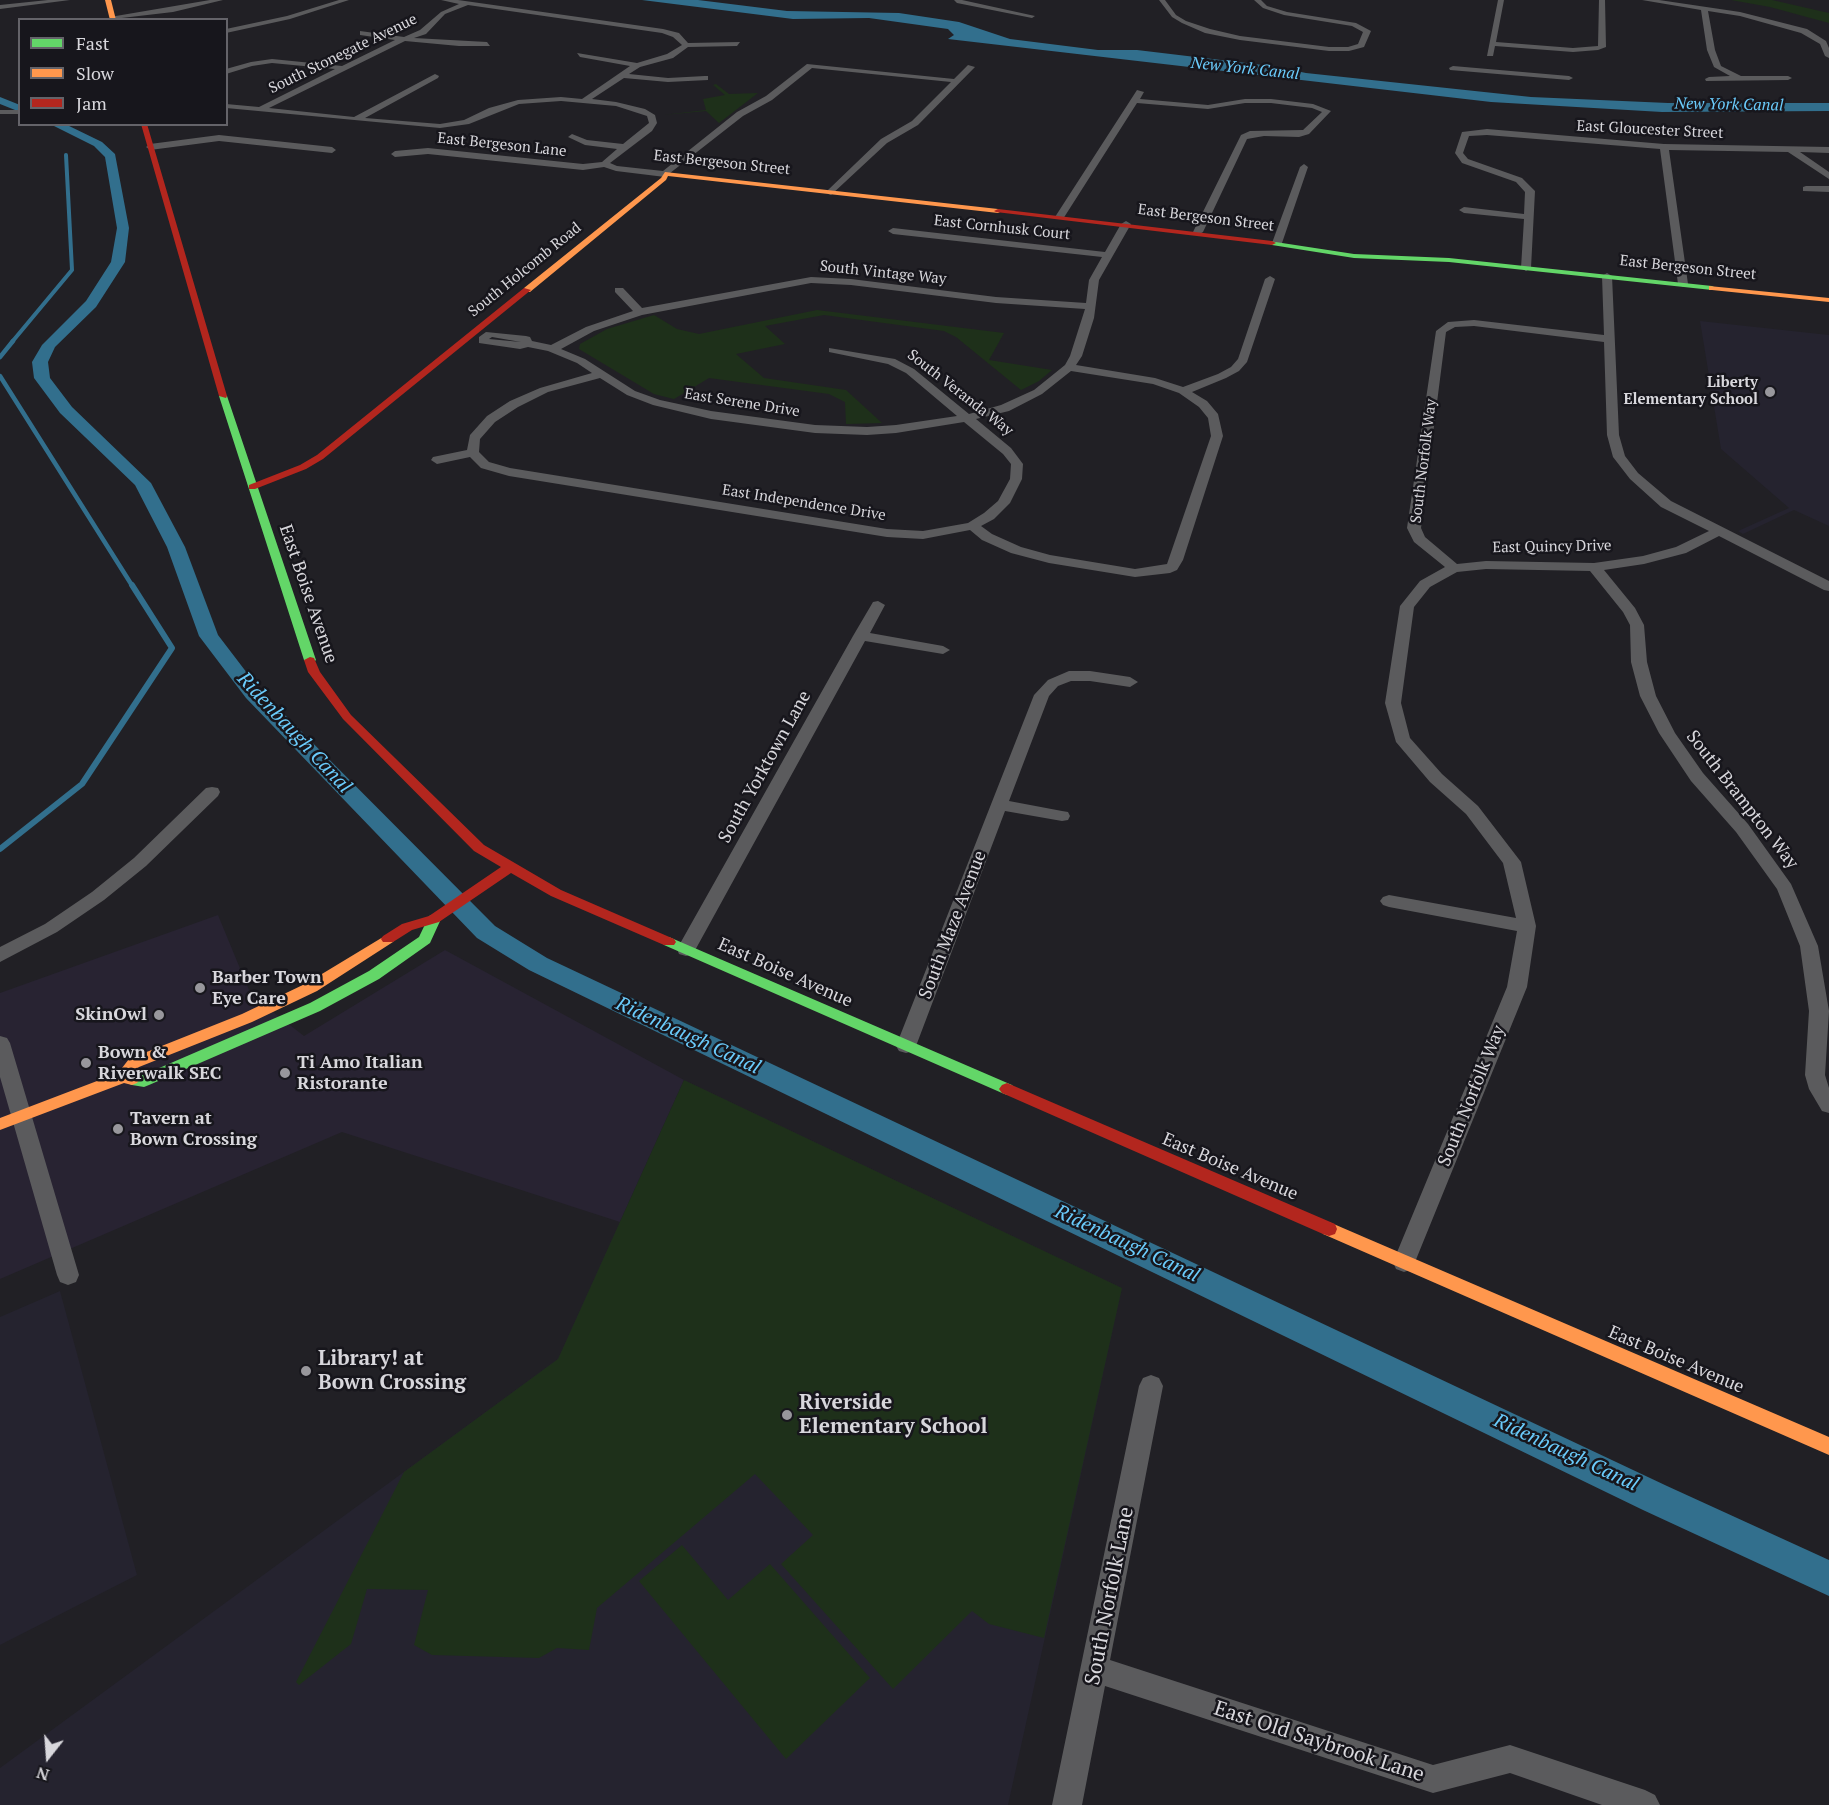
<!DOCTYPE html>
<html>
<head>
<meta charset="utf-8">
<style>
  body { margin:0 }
  #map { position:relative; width:1829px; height:1805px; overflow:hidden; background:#212025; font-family:"PT Serif",serif }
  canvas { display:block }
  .legend { position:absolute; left:18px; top:18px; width:210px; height:108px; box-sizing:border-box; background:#17161c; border:2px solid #646369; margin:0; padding:8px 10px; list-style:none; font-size:18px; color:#d8d7dc }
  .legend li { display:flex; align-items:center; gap:12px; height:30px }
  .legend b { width:30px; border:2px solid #646369 }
  .north { position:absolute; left:18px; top:1727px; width:60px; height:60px; -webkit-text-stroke:4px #17161c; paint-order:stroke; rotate:197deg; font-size:16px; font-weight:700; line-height:24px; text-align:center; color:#d8d7dc }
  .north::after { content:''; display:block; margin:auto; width:21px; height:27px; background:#d8d7dc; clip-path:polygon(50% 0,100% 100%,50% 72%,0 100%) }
</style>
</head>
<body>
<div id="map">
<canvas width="1829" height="1805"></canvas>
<ul class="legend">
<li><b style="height:8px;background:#63d668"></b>Fast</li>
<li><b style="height:8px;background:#ff974d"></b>Slow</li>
<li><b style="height:8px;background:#b3261e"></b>Jam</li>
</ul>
<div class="north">N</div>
</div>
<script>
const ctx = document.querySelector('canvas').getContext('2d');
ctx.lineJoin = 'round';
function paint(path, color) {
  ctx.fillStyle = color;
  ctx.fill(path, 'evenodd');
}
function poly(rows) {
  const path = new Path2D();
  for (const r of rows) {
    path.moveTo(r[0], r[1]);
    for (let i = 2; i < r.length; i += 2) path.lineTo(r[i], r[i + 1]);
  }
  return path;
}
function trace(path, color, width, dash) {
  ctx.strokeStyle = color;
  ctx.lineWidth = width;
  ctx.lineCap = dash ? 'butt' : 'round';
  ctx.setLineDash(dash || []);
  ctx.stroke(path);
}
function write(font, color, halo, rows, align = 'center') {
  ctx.font = font + ' "PT Serif",serif';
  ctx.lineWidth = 5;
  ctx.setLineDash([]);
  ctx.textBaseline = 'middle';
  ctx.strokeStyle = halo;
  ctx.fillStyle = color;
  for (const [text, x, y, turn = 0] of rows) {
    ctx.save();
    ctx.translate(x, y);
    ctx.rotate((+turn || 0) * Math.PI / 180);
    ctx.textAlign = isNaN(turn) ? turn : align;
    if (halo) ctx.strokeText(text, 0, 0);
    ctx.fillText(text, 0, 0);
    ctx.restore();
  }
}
const commercial = poly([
  [218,915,251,995,304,1036,445,950,684,1080,620,1222,342,1132,0,1279,0,993]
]);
const built = poly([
  [1700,321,1829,335,1829,526,1794,510,1743,534,1738,531,1789,508,1721,449],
  [684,1080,1122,1288,1008,1805,0,1805,0,1768,558,1359],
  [60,1291,137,1575,0,1645,0,1317]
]);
const green = poly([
  [1731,0,1772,0,1820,11,1829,13,1829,23,1770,7],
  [716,84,729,94,758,93,719,123,706,111,663,115,706,110,703,99,725,95,713,85],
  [817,310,1004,333,989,360,1052,370,1039,381,1021,390,956,337,944,331,824,315,765,326,785,344,736,354,764,378,846,390,882,423,846,424,845,402,829,394,709,378,674,399,654,394,579,349,580,344,607,329,654,315,677,329,699,334],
  [684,1080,1122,1288,1044,1638,989,1624,972,1611,893,1689,781,1564,813,1535,755,1474,597,1608,589,1650,557,1648,539,1658,432,1655,414,1645,428,1590,367,1589,351,1644,299,1685,296,1682,404,1472,558,1359],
  [682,1545,728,1600,770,1564,870,1678,786,1759,639,1581]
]);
const water = poly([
  [642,0,698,0,787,11,899,13,959,22,1010,39,1098,50,1137,50,1271,66,1306,73,1531,97,1668,103,1829,103,1829,111,1662,112,1491,102,948,39,954,35,948,29,869,18,793,19]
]);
const streamFar2 = poly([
  [12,342,72,270,66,155]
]);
const streamFar1 = poly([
  [0,357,13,341],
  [0,376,133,587]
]);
const stream = poly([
  [0,849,82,784,172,648,132,585]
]);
const canal = poly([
  [0,97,20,105,20,112,0,104,0,97],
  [50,124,65,124,102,142,115,154,129,228,125,262,96,307,55,347,48,362,50,378,72,407,151,483,185,547,218,635,260,690,495,926,547,958,1667,1486,1829,1560,1829,1596,1643,1510,529,970,477,938,246,698,199,636,167,547,135,485,60,413,34,378,32,362,42,345,86,301,111,262,117,228,105,157,94,146,50,124]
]);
const street = poly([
  [48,0,70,0,0,9,0,5,48,0],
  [210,0,223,0,173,12,113,19,110,17,210,0],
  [339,0,349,0,290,19,226,33,226,29,287,16,339,0],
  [441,0,458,0,663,29,679,33,688,43,740,42,737,46,688,47,673,58,640,67,629,74,668,78,705,76,708,76,708,80,668,82,624,78,592,99,616,102,645,109,655,115,657,123,652,131,610,163,617,166,663,171,737,112,766,96,807,64,954,79,968,65,975,67,918,125,887,143,831,195,828,194,828,190,881,139,912,121,951,82,812,68,772,100,743,116,665,177,616,171,604,167,583,170,428,154,395,157,391,154,395,151,428,148,583,164,602,162,617,149,585,145,568,137,572,134,587,140,623,144,649,123,647,116,616,106,561,101,519,104,469,124,440,128,226,108,226,104,259,107,335,69,272,63,252,66,226,74,226,69,251,62,272,59,342,66,395,40,360,35,360,31,404,37,420,30,441,12,459,4,441,0],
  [468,5,662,33,673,37,682,45,667,54,637,63,577,53,580,57,630,66,582,99,561,97,518,100,489,108,464,120,440,124,365,118,438,78,439,76,435,74,354,117,269,108,405,41,459,46,490,46,487,42,414,38,426,34,445,14,468,5],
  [954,0,962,0,1035,16,1032,18,957,3,954,0],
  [1159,0,1165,0,1176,15,1186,21,1210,29,1240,36,1329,47,1348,47,1358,44,1363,32,1352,26,1284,15,1263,8,1254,0,1261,0,1267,6,1287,12,1356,23,1371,31,1364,47,1349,51,1329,51,1240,40,1205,33,1182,23,1172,17,1159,0],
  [1498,0,1504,0,1496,42,1573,48,1598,46,1599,0,1605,0,1606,47,1598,50,1573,52,1495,46,1493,56,1487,56,1498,0],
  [1642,0,1659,0,1740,12,1807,29,1826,41,1829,48,1829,58,1825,56,1820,44,1801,33,1740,16,1708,11,1715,50,1721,66,1741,76,1788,76,1792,78,1788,80,1706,81,1705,79,1709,77,1730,76,1714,67,1707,50,1701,10,1642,0],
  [1453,66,1569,76,1573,78,1569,80,1450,70,1449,68,1453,66],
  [1137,90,1144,92,1140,99,1208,105,1245,99,1271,99,1313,104,1331,111,1309,134,1299,137,1264,136,1247,139,1203,232,1198,235,1193,232,1241,135,1250,131,1303,130,1322,112,1312,108,1271,103,1245,103,1208,109,1137,103,1063,219,1057,219,1055,217,1137,90],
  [0,110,20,110,20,114,0,114,0,110],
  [1487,129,1664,144,1829,147,1829,153,1800,152,1829,172,1829,179,1788,152,1669,150,1688,284,1683,287,1678,284,1660,149,1487,135,1469,136,1463,153,1468,159,1522,178,1535,191,1531,268,1526,271,1521,268,1524,219,1464,213,1459,210,1464,207,1524,214,1525,192,1516,182,1462,163,1455,153,1462,132,1487,129],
  [219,135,332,147,336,150,332,153,219,141,150,150,146,147,150,144,219,135],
  [1304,164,1308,167,1282,243,1274,245,1272,243,1300,167,1304,164],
  [1806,186,1829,186,1829,192,1803,191,1803,187,1806,186],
  [1126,221,1131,224,1099,280,1094,318,1082,356,1076,365,1155,378,1183,387,1218,374,1231,367,1238,359,1265,279,1270,276,1275,279,1247,362,1239,371,1226,378,1192,392,1207,401,1218,414,1223,436,1183,560,1177,570,1170,573,1135,577,1049,563,1011,553,982,540,970,530,923,539,887,537,509,476,481,468,470,457,437,464,431,460,433,457,467,450,470,435,487,416,510,401,540,388,592,373,577,363,548,351,528,347,520,349,479,343,479,337,486,332,526,336,530,337,532,341,551,345,586,327,633,311,615,292,615,288,623,288,642,308,811,277,851,279,996,297,1086,303,1089,280,1102,257,893,234,888,231,893,228,1105,252,1121,224,1126,221],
  [811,283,851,285,996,303,1085,309,1070,356,1065,365,1034,390,1001,405,969,414,914,369,895,359,829,348,829,352,888,364,906,373,957,416,896,425,867,427,815,425,711,411,660,400,635,391,585,359,561,349,594,331,642,315,811,283],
  [492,337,521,342,489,339,492,337],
  [1071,371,1153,384,1179,393,1199,407,1208,418,1211,436,1167,564,1135,569,1050,555,1021,547,992,534,981,526,994,519,1010,503,1022,479,1023,464,1011,448,976,419,1009,411,1042,394,1071,371],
  [600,378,627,395,653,405,711,419,815,433,867,435,896,433,964,422,1003,454,1011,464,1010,479,998,501,984,513,968,523,923,531,887,529,510,468,489,462,479,452,480,439,495,422,518,407,548,392,600,378],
  [1607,273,1612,276,1619,435,1625,456,1638,473,1671,501,1829,581,1829,591,1824,590,1719,536,1686,553,1644,564,1604,570,1635,608,1644,625,1647,662,1656,696,1675,733,1703,773,1748,824,1791,884,1818,946,1829,1011,1825,1075,1829,1088,1829,1113,1822,1111,1809,1089,1805,1075,1809,1011,1800,946,1777,889,1736,832,1691,781,1659,733,1640,696,1631,662,1630,625,1623,612,1590,571,1486,569,1457,572,1430,587,1414,607,1401,703,1410,738,1442,774,1478,806,1521,862,1536,926,1527,987,1415,1262,1412,1269,1404,1272,1396,1269,1393,1262,1507,987,1517,931,1389,907,1383,905,1380,901,1383,897,1389,895,1516,918,1503,863,1466,814,1430,782,1396,742,1385,703,1400,606,1420,581,1445,567,1414,542,1407,528,1436,331,1448,322,1474,320,1604,335,1602,276,1607,273],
  [1474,326,1604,342,1607,435,1613,457,1630,479,1661,507,1709,531,1676,547,1643,556,1594,563,1486,561,1457,564,1425,537,1421,528,1446,332,1455,327,1474,326],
  [878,601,885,605,870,633,943,646,950,650,943,654,865,641,693,954,686,956,679,954,677,949,853,636,873,602,878,601],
  [1069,671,1090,671,1130,677,1138,682,1130,687,1090,681,1071,681,1058,686,1049,696,1009,801,1062,811,1068,812,1070,816,1068,820,1062,821,1005,811,916,1046,913,1051,906,1053,899,1051,896,1046,1034,695,1048,680,1069,671],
  [212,787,218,788,220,792,218,796,146,866,104,900,57,932,0,962,0,947,45,924,92,892,134,858,206,788,212,787],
  [0,1036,7,1038,10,1043,79,1275,76,1282,68,1285,60,1282,57,1275,0,1077,0,1036],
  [1151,1375,1159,1378,1163,1386,1110,1660,1433,1765,1510,1745,1645,1790,1655,1795,1660,1805,1602,1805,1510,1773,1433,1793,1105,1686,1082,1805,1052,1805,1139,1386,1143,1378,1151,1375]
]);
const fast = poly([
  [1269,241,1354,254,1449,258,1712,286,1716,288,1712,290,1449,262,1354,258,1272,245,1268,243,1269,241],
  [220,394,227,396,316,660,314,662,306,662,304,660,219,396,220,394],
  [434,914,441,919,430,943,379,979,320,1011,149,1085,144,1087,132,1085,127,1083,124,1079,127,1075,132,1073,143,1075,310,1003,369,971,419,937,429,916,434,914],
  [669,937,1012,1085,1015,1089,1012,1093,1007,1095,1002,1093,664,945,662,942,669,937]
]);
const slow = poly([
  [105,0,111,0,116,20,110,20,105,0],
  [665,172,998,209,1002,211,998,213,668,176,666,180,530,292,524,292,524,288,661,178,665,172],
  [1709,286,1829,298,1829,302,1712,290,1709,290,1709,286],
  [388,934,393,936,395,939,393,942,317,991,252,1022,139,1067,134,1074,140,1079,137,1083,132,1085,124,1083,0,1130,0,1118,118,1073,129,1059,242,1014,307,983,388,934],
  [1329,1222,1829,1437,1829,1455,1323,1234,1321,1229,1323,1224,1329,1222]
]);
const jam = poly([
  [141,124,147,124,227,396,226,398,219,396,141,124],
  [998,209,1272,241,1276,243,1272,245,996,212,994,211,998,209],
  [524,288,531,290,323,459,306,469,255,489,249,489,249,485,300,465,317,455,524,288],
  [310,657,314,658,320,672,351,715,484,845,561,890,674,939,676,942,674,945,664,945,551,896,511,873,439,922,412,930,393,942,383,942,381,939,383,936,402,924,429,916,501,867,474,851,343,719,308,672,304,660,310,657],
  [1007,1083,1335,1224,1337,1229,1335,1234,1329,1236,1323,1234,1002,1093,999,1089,1002,1085,1007,1083]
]);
const markers = [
  [1770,392,6,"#98979c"],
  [200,988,6,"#98979c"],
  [159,1015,6,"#98979c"],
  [86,1063,6,"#98979c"],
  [285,1073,6,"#98979c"],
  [118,1129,6,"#98979c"],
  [306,1371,6,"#98979c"],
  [787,1415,6,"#98979c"]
];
const farStreetnames = [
  ["South Stonegate Avenue",343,54,-26],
  ["East Gloucester Street",1650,130,3],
  ["East Bergeson Lane",502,145,6],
  ["East Bergeson Street",722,163,6],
  ["East Bergeson Street",1206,218,7],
  ["East Cornhusk Court",1002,228,6],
  ["East Bergeson Street",1688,268,6],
  ["South Holcomb Road",525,270,-39],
  ["South Vintage Way",883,273,6],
  ["South Veranda Way",960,393,38],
  ["East Serene Drive",742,403,9],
  ["South Norfolk Way",1424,461,-83],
  ["East Independence Drive",804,503,9],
  ["East Quincy Drive",1552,547,-1]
];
const farPoinames = [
  ["Liberty",1758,383],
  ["Elementary School",1758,400]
];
const farWaternames = [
  ["New York Canal",1245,69,6],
  ["New York Canal",1729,105,1]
];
const streetNames = [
  ["East Boise Avenue",308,594,71],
  ["South Yorktown Lane",765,767,-61],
  ["South Brampton Way",1742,800,52],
  ["South Maze Avenue",953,925,-69],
  ["East Boise Avenue",785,973,24],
  ["South Norfolk Way",1472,1096,-68],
  ["East Boise Avenue",1230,1167,23],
  ["East Boise Avenue",1676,1360,23]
];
const poiNames = [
  ["Barber Town",212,978],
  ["Eye Care",212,999],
  ["SkinOwl",147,1015,"right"],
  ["Bown &",98,1053],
  ["Riverwalk SEC",98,1074],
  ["Ti Amo Italian",297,1063],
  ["Ristorante",297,1084],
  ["Tavern at",130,1119],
  ["Bown Crossing",130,1140]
];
const waterNames = [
  ["Ridenbaugh Canal",294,733,47],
  ["Ridenbaugh Canal",688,1036,25],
  ["Ridenbaugh Canal",1127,1244,25],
  ["Ridenbaugh Canal",1566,1453,25]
];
const nearPoinames = [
  ["Library! at",318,1359],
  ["Bown Crossing",318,1383],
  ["Riverside",799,1403],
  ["Elementary School",799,1427]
];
const nearStreetnames = [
  ["South Norfolk Lane",1110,1596,-79],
  ["East Old Saybrook Lane",1319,1742,18]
];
paint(commercial, '#282332');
paint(built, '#25232f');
paint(green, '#1e301a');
paint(water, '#326f8d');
trace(streamFar2, '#326f8d', 4);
trace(streamFar1, '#326f8d', 4.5);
trace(stream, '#326f8d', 6);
paint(canal, '#326f8d');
paint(street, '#5b5b5d');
paint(fast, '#63d668');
paint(slow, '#ff974d');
paint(jam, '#b3261e');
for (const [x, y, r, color] of markers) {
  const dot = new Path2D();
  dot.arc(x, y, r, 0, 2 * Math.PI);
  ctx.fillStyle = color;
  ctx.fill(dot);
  trace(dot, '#17161c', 2);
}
write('15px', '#d8d7dc', '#17161c', farStreetnames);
write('bold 15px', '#d8d7dc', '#17161c', farPoinames, 'right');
write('italic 16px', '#6acbfb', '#17161c', farWaternames);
write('18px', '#d8d7dc', '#17161c', streetNames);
write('bold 18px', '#d8d7dc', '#17161c', poiNames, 'left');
write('italic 20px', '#6acbfb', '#17161c', waterNames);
write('bold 21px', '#d8d7dc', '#17161c', nearPoinames, 'left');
write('21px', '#d8d7dc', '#17161c', nearStreetnames);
</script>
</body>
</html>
